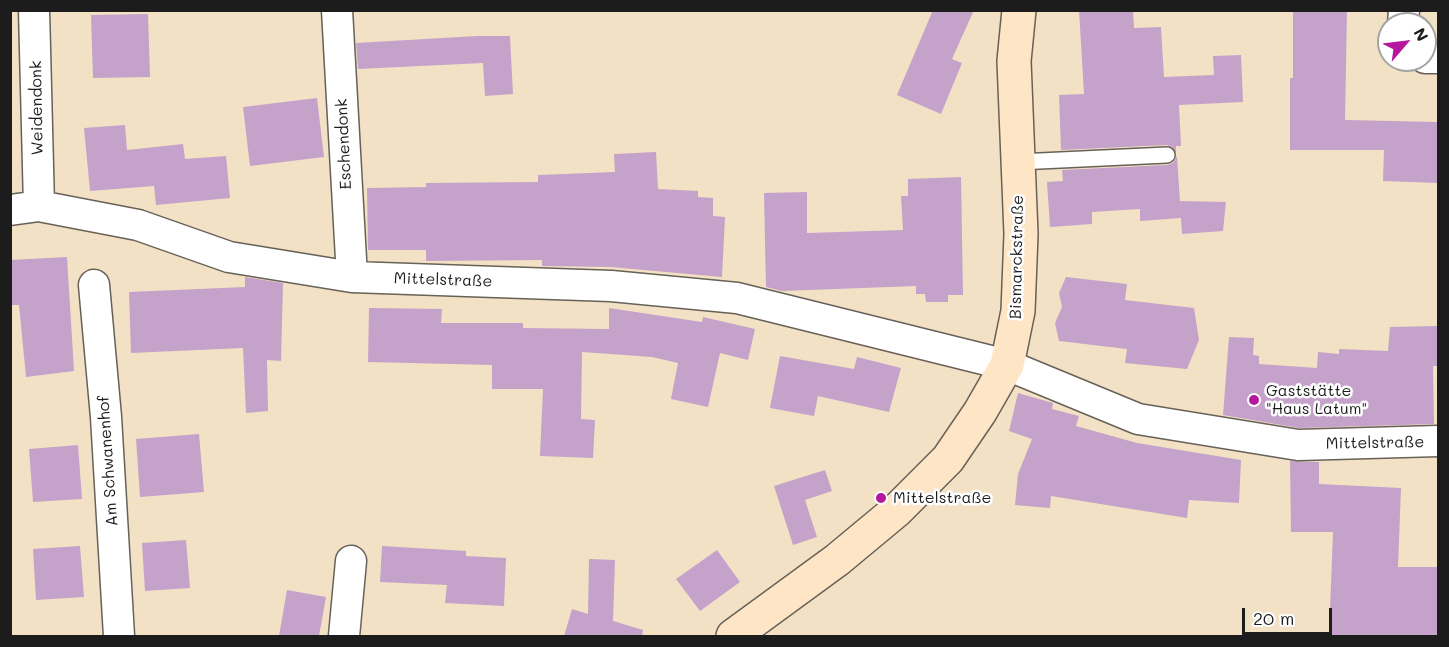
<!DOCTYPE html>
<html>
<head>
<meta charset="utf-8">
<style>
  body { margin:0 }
  #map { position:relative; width:1449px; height:647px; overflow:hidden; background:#f3e1c5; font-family:Mali,sans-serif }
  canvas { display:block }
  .frame { position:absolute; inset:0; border:12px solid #1c1c1c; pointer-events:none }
  .north { position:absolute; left:1377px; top:12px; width:60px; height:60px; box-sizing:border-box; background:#fff; border:2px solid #a4a4a4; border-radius:50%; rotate:62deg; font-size:16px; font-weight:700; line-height:24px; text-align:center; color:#1c1c1c }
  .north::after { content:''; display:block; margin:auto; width:21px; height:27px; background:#b5179e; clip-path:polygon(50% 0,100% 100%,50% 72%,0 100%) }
  .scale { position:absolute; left:1242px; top:608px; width:90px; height:27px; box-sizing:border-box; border:3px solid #1c1c1c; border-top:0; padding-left:8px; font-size:18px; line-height:21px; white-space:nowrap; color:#1c1c1c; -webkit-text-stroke:4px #fff; paint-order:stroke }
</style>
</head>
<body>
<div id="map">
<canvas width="1449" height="647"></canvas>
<div class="frame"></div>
<div class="north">N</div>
<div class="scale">20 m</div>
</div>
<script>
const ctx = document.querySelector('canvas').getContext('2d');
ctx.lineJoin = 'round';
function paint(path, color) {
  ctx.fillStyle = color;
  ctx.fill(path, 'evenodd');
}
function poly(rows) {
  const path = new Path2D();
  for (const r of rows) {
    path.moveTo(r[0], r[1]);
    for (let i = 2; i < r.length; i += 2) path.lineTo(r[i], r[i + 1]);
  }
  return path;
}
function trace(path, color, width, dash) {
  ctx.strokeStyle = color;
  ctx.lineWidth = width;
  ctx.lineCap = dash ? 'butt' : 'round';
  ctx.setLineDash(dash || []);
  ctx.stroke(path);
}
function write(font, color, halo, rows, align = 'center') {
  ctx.font = font + ' Mali,sans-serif';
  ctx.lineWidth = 5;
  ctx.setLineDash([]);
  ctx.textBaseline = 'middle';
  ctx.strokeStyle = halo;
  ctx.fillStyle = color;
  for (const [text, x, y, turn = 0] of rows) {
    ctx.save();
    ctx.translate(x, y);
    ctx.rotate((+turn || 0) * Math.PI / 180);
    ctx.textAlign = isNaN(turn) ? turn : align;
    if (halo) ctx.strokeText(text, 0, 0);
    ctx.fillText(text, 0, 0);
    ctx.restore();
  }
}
const building = poly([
  [933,10,974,10,952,59,962,63,941,114,897,95],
  [1079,10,1133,10,1134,28,1161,27,1164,77,1214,75,1213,56,1241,55,1243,102,1179,105,1181,146,1176,146,1176,153,1172,147,1167,145,1061,150,1059,95,1084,94],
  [1293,10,1347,10,1345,120,1438,122,1438,183,1383,181,1384,150,1290,150,1290,78,1293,78],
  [148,14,150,77,93,78,91,15],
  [477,36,510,36,513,94,485,96,483,63,358,69,356,43],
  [317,98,324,157,250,166,243,107],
  [125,125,127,150,183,144,185,159,226,156,230,198,156,205,154,186,90,191,84,128],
  [656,152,658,189,698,191,698,197,713,198,713,216,725,217,722,277,610,267,542,266,542,260,426,261,426,250,368,250,367,188,426,187,426,183,538,182,538,175,615,172,614,154],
  [1177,156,1181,218,1140,221,1140,209,1092,212,1092,224,1050,227,1047,182,1063,181,1062,170,1167,165,1173,163],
  [961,177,963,295,948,295,948,302,926,302,925,294,916,294,916,286,782,291,766,287,764,193,807,192,807,233,903,230,901,196,908,196,908,179],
  [1180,201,1226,202,1223,231,1182,234],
  [67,257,74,371,26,377,19,305,10,305,10,260],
  [245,277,283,283,281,361,267,360,268,411,246,413,243,348,131,353,129,292,245,287],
  [1066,277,1127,284,1125,300,1194,308,1199,340,1187,369,1125,363,1127,349,1059,341,1055,323,1062,307,1059,293],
  [369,308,442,309,441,323,523,323,523,328,609,329,609,308,702,322,703,317,755,329,748,360,720,353,708,407,671,399,678,363,652,357,582,352,581,419,595,420,593,458,540,456,543,389,492,389,492,365,368,362],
  [1438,326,1438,366,1433,366,1434,424,1299,428,1223,415,1229,337,1254,338,1253,355,1259,356,1259,364,1317,368,1318,352,1339,354,1339,349,1388,351,1390,327],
  [780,356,854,369,857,357,901,368,889,412,818,396,814,416,770,408],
  [1018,393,1053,403,1052,409,1079,416,1076,426,1137,443,1241,460,1239,503,1189,500,1187,518,1051,496,1050,508,1015,505,1018,474,1032,439,1009,431],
  [199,434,204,492,140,497,136,439],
  [78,445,82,499,33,502,29,449],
  [1290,461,1319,462,1319,484,1401,488,1398,567,1438,567,1438,636,1329,636,1333,532,1291,532],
  [825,470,832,491,805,500,817,537,793,545,774,486],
  [186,540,190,588,145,591,142,543],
  [80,546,84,597,36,600,33,549],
  [382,546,466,551,466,556,506,558,504,606,445,603,447,585,380,582],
  [717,550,740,582,700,611,676,579],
  [589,559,615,560,613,621,643,630,642,636,564,636,572,609,588,614],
  [287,590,326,597,319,636,279,636]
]);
const lane = poly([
  [1018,162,1167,155]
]);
const street = poly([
  [34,10,39,206],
  [337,10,352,277],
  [1403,24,1404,10],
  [1425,58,1438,58],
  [10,210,39,206,138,225,229,257,352,277,611,286,737,298,1007,365,1138,419,1298,445,1438,441],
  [94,285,106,417,119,636],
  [344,636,351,561]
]);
const secondary = poly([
  [733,636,837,560,896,511,948,459,980,412,1007,365,1018,311,1021,234,1014,61,1019,10]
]);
const markers = [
  [1254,400,6,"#b5179e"],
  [881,498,6,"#b5179e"]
];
const streetNames = [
  ["Weidendonk",37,108,-91],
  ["Eschendonk",344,144,-93],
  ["Bismarckstraße",1017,257,-89],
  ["Mittelstraße",443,280,2],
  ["Mittelstraße",1375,443,-1],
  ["Am Schwanenhof",108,461,-94]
];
const poiNames = [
  ["Gaststätte",1266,391],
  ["\"Haus Latum\"",1266,409],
  ["Mittelstraße",893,498]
];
paint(building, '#c5a2c9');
trace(lane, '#676157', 18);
trace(street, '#676157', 33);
trace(secondary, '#676157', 36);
trace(lane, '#fff', 15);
trace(street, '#fff', 30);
trace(secondary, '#fde5c5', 33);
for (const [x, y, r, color] of markers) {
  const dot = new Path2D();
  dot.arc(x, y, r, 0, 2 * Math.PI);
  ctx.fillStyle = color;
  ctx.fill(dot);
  trace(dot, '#fff', 2);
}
write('16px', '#1c1c1c', '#fff', streetNames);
write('16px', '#1c1c1c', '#fff', poiNames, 'left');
</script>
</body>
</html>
